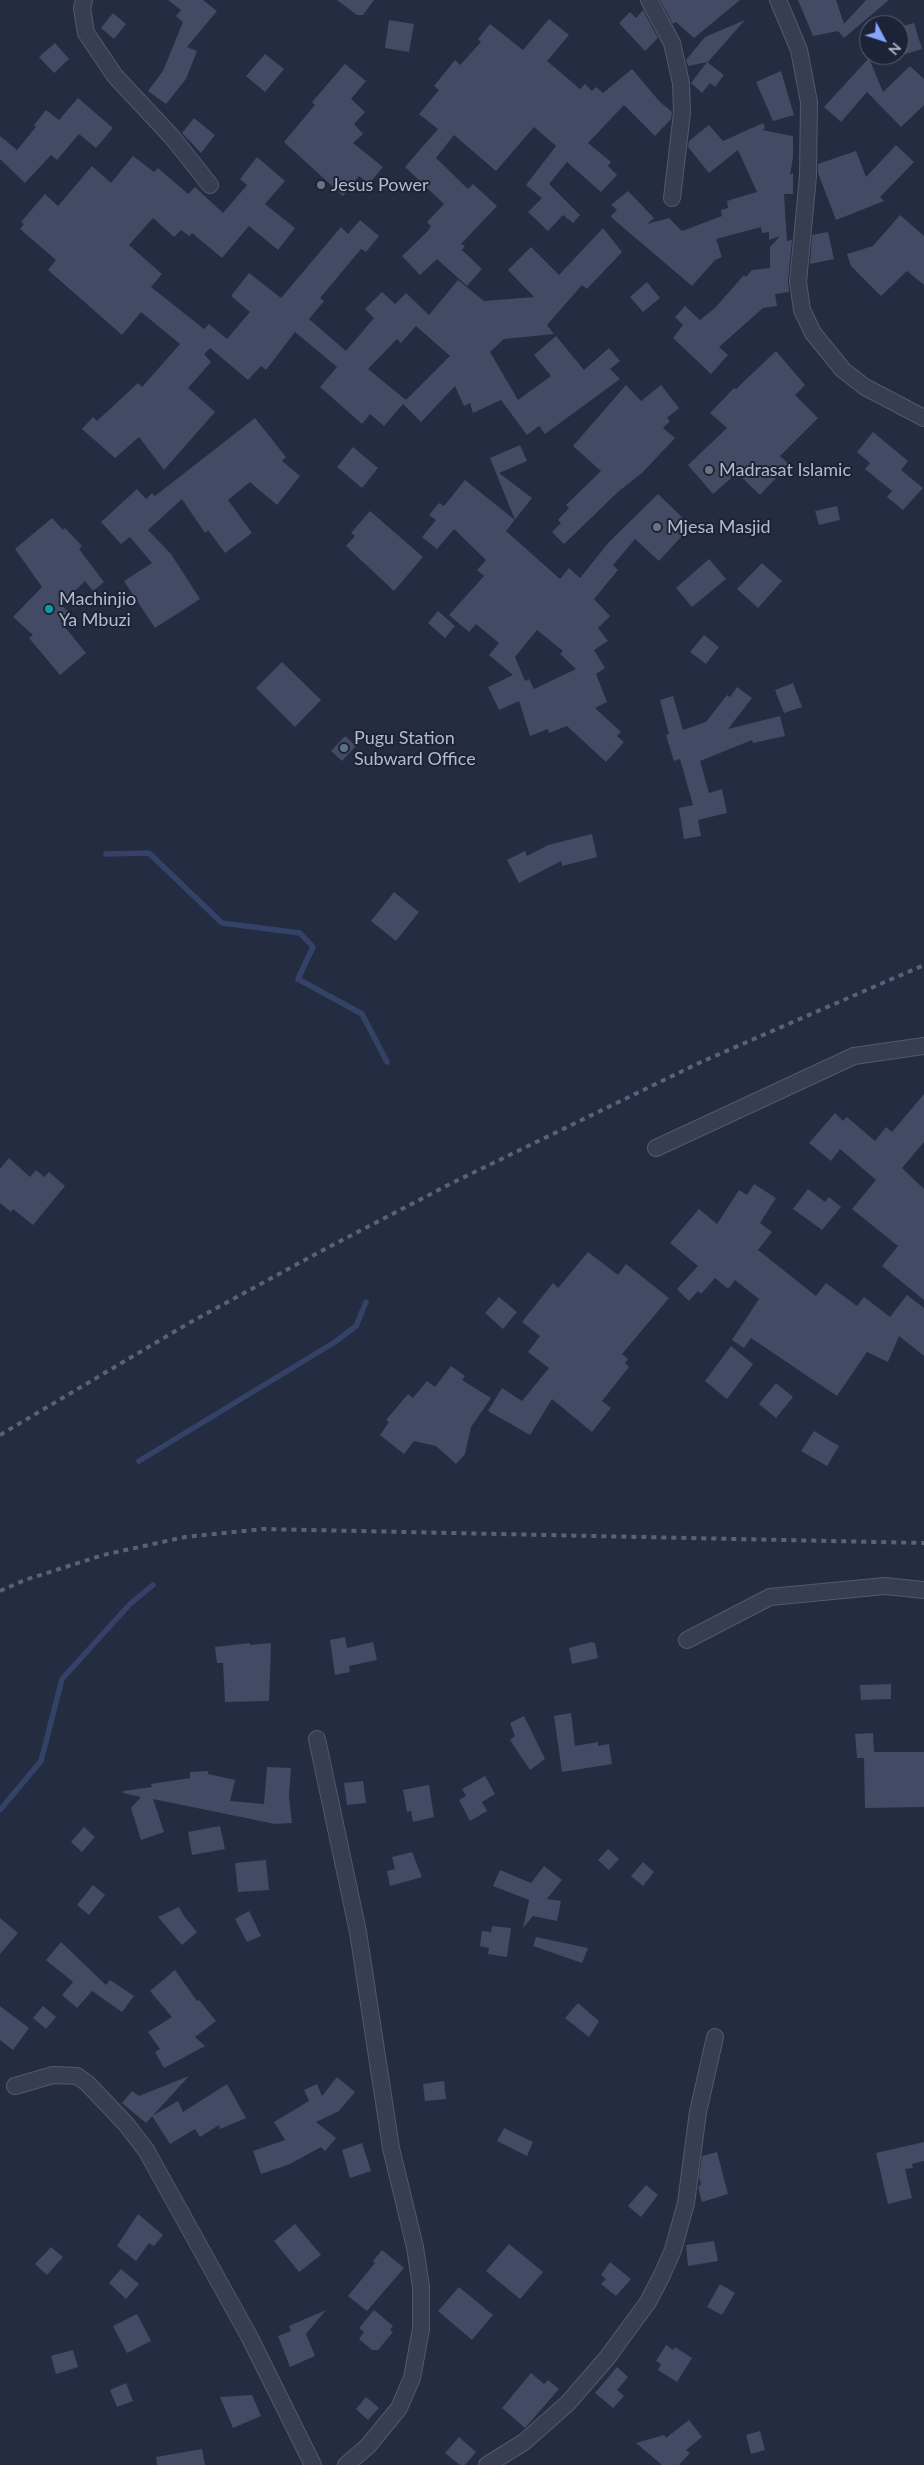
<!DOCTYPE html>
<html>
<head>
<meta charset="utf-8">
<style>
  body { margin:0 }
  #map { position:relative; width:924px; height:2465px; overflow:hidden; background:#232c41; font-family:Lato,sans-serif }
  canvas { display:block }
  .north { position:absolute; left:859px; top:15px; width:50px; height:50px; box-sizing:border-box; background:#1d2336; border:1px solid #595f72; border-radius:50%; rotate:130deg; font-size:14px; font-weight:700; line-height:20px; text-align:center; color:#b4bacb }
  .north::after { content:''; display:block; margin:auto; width:18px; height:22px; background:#87a3fe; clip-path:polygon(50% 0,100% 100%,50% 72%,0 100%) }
</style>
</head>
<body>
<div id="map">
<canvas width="924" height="2465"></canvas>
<div class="north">N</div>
</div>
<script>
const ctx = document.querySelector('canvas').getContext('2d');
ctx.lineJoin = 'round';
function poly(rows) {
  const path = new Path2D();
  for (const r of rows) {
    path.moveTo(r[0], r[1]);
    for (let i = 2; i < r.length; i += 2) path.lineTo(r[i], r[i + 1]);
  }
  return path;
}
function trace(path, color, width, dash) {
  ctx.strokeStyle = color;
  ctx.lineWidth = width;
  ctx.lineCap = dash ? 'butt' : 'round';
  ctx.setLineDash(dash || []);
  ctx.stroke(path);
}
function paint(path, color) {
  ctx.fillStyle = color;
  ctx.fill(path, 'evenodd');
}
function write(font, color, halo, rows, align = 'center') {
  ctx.font = font + ' Lato,sans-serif';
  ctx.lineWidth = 4;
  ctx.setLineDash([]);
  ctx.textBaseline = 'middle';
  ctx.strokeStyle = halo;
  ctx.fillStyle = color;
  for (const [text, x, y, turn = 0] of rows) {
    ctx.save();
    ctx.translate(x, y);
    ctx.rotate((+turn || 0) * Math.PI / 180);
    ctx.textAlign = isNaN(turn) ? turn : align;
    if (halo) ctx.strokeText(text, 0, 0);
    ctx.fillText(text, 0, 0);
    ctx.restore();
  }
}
const stream = poly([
  [106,854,149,853,222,923,300,933,313,947,298,979,362,1014,387,1062],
  [139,1461,335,1342,356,1326,366,1302],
  [0,1810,41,1761,62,1679,130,1604,153,1585]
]);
const building = poly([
  [168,0,203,0,217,11,187,47,197,51,186,79,166,104,148,91,163,71,183,22,176,16,181,10],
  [337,0,374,0,363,15,357,15],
  [660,0,740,0,694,38,676,22,673,24],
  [798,0,836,0,844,24,866,0,889,0,844,38,838,31,813,36],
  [643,10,658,38,645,51,619,23,630,12,636,18],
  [113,13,126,24,114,39,101,28],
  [549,19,569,35,547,61,580,89,585,84,592,91,596,87,603,93,632,69,660,102,672,112,671,119,655,136,624,105,588,143,611,162,608,166,617,175,601,192,567,162,549,184,580,215,573,223,563,215,548,231,528,212,542,198,526,185,556,146,534,127,496,171,454,135,436,158,468,189,473,184,497,206,461,244,465,246,462,250,482,269,467,286,437,259,420,275,402,256,428,231,431,226,427,222,444,204,405,167,438,129,419,114,439,90,434,86,455,60,460,65,481,42,478,39,490,24,523,50],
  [389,20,414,24,409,52,385,48],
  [745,20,708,62,688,66,686,60,705,37],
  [914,23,922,49,899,56,899,27],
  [55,43,69,59,54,73,39,57],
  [265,54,284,69,265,92,246,76],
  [869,58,883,92,910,66,924,79,924,105,901,127,867,92,841,122,824,107],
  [707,62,724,75,715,87,710,83,702,93,691,83],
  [345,64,366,81,351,99,365,112,354,124,363,134,353,143,383,167,369,184,359,176,343,196,284,142,315,105,312,102],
  [781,71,794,115,773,121,756,82],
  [78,98,113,128,96,148,79,134,57,160,51,155,25,183,0,159,0,136,17,150,36,127,34,125,46,110,59,120],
  [194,118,215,135,201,153,182,133],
  [763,123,765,128,762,130,793,136,793,157,790,175,793,173,793,194,784,194,787,241,792,240,788,281,789,292,775,294,777,306,763,308,719,347,728,355,711,374,673,338,683,325,675,317,685,306,700,320,715,308,744,275,746,277,752,270,770,268,770,247,780,236,769,240,769,232,762,233,761,227,716,239,722,257,715,260,692,286,612,218,611,216,617,210,611,205,628,191,654,218,647,224,669,218,682,231,722,216,721,210,728,208,727,201,757,192,738,150,709,173,688,147,689,141,709,125,723,141],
  [896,145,914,162,880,197,884,201,836,220,818,173,818,164,856,151,866,177],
  [133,156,154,172,158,168,188,194,195,187,223,213,247,185,240,179,257,157,285,181,265,204,295,228,278,250,249,226,222,258,192,233,189,236,181,230,174,237,153,218,129,245,162,274,151,287,204,329,209,324,227,339,250,312,231,296,249,273,281,298,341,227,348,234,360,220,379,236,366,252,361,249,320,298,324,301,309,319,346,351,374,318,365,309,382,292,395,304,406,293,429,315,458,280,484,301,534,297,508,270,531,247,559,275,603,228,622,252,587,289,582,285,547,325,554,334,504,339,490,352,518,400,551,376,534,355,556,336,584,370,609,348,620,361,610,369,620,379,545,434,539,426,527,435,501,400,473,413,470,403,464,406,455,386,421,422,403,404,384,426,370,414,362,424,320,387,337,367,295,332,266,370,261,366,248,380,210,348,204,354,211,362,188,388,215,412,164,470,139,437,115,458,82,429,93,417,97,421,138,383,142,387,180,344,141,312,122,335,48,270,56,260,20,229,24,224,21,222,45,194,58,206,92,166,111,183],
  [416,326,450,356,406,400,368,369,397,339,401,343],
  [900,215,924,236,924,285,907,271,881,296,851,266,847,254,873,246],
  [828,232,834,259,810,264,812,235],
  [647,282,660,298,643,312,630,297],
  [776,351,805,385,795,395,818,418,780,456,789,464,760,495,737,473,713,494,688,465,727,428,710,413,734,388,736,389],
  [626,385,641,401,661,385,679,408,667,418,670,421,663,428,675,438,642,473,619,491,564,544,552,532,561,523,558,520,569,508,566,505,601,471,573,446],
  [255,418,286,457,282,461,300,476,277,505,250,482,228,500,252,533,225,553,208,530,205,533,182,499,148,530,171,554,200,599,155,628,124,581,152,563,130,537,121,544,101,522,137,489,146,499,152,493,155,496],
  [873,432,908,461,901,470,923,488,903,510,887,497,892,491,865,469,870,463,857,452],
  [520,445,527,461,499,473,532,498,506,531,560,579,569,568,580,578,609,542,658,494,691,526,659,561,635,539,613,565,618,570,594,599,610,616,598,628,608,641,594,650,605,668,596,674,607,702,595,708,621,732,617,736,624,742,606,762,567,726,549,733,548,729,530,736,519,701,499,710,488,687,513,675,489,655,499,643,476,624,469,632,449,615,484,576,477,570,486,560,454,529,437,549,422,537,436,520,429,515,439,503,444,506,465,480,515,520,490,458],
  [537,630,563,651,560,654,576,669,534,689,529,679,525,681,515,657],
  [353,447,378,468,362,488,337,467],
  [837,506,840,520,819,525,815,511],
  [370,511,423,557,394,591,346,546,355,536,351,533],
  [52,518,63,530,65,528,82,546,79,549,104,582,93,591,85,581,61,605,69,612,60,621,86,653,60,675,29,638,33,635,13,617,42,587,15,549],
  [709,559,726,579,692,607,676,588],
  [762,563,782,581,758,608,737,589],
  [438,611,455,626,445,638,428,623],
  [704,635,719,647,706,664,690,652],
  [282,662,321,700,295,727,256,688],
  [793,683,802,707,784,713,775,690],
  [737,687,752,698,728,729,780,716,785,736,753,743,752,740,700,761,709,793,722,789,727,813,698,820,701,836,684,839,679,808,693,805,680,759,674,761,666,735,669,734,660,700,673,696,683,730,706,722,727,695,730,697],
  [345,736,356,746,342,761,331,751],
  [592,834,597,857,562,866,561,861,519,883,507,860,525,851,527,856,548,845],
  [394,892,419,912,396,941,371,921],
  [924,1094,924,1142,902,1168,924,1189,924,1300,882,1266,898,1246,852,1209,876,1180,840,1149,831,1161,809,1143,835,1113,843,1121,847,1117,875,1141,886,1127,892,1132],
  [9,1158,30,1177,36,1170,44,1177,49,1172,65,1186,33,1225,13,1209,11,1212,0,1203,0,1169],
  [754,1184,776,1198,760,1223,772,1232,758,1250,816,1296,826,1283,857,1306,864,1297,890,1317,907,1295,924,1308,924,1356,899,1336,888,1362,867,1352,837,1396,751,1338,744,1348,732,1340,759,1299,735,1280,728,1289,715,1278,701,1294,698,1291,689,1301,677,1289,698,1266,670,1243,699,1209,717,1224,739,1190,747,1195],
  [808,1189,825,1202,829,1197,841,1207,822,1230,793,1209],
  [588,1252,618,1275,626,1264,669,1298,622,1354,628,1359,625,1363,629,1367,602,1401,611,1408,592,1432,552,1399,530,1435,488,1411,502,1388,522,1401,549,1368,528,1352,540,1336,522,1322,553,1283,558,1288],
  [499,1297,517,1312,503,1329,485,1313],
  [731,1346,753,1364,727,1399,705,1381],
  [451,1366,465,1376,462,1380,491,1398,471,1427,465,1454,456,1464,436,1446,414,1441,404,1454,380,1435,389,1422,386,1420,408,1394,413,1398,427,1381,435,1387],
  [776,1383,793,1397,776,1418,759,1404],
  [814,1431,839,1446,827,1466,801,1451],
  [345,1637,347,1648,373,1642,377,1660,349,1666,350,1672,335,1675,330,1640],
  [591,1642,595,1643,598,1658,572,1664,569,1648],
  [250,1643,250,1645,271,1643,269,1701,225,1702,223,1663,217,1663,215,1647],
  [891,1684,891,1699,861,1700,860,1685],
  [571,1713,575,1746,598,1742,598,1746,609,1744,612,1764,562,1772,554,1716],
  [524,1716,545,1759,530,1770,510,1740,515,1736,510,1723],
  [873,1733,874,1752,924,1752,924,1807,865,1808,864,1758,857,1758,855,1734],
  [267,1767,291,1768,289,1797,292,1823,275,1824,153,1799,164,1832,141,1840,131,1808,141,1797,123,1793,123,1791,152,1787,151,1784,190,1778,190,1772,208,1771,208,1774,235,1780,230,1801,264,1804],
  [485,1776,495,1794,482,1802,487,1811,470,1821,459,1800,466,1796,462,1789],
  [363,1781,366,1803,347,1805,344,1783],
  [429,1785,434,1817,413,1822,411,1811,407,1812,403,1790],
  [220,1826,225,1849,192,1855,188,1832],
  [84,1827,95,1837,82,1852,71,1842],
  [608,1849,619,1859,609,1870,598,1860],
  [412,1852,422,1877,390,1886,387,1871,395,1869,392,1857],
  [266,1860,269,1890,238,1892,235,1863],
  [643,1862,654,1872,643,1886,631,1876],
  [544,1866,562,1880,547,1899,561,1901,557,1921,533,1916,523,1928,529,1900,493,1886,500,1870,531,1883],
  [93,1885,105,1895,89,1915,77,1905],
  [179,1907,184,1916,197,1932,182,1945,158,1917],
  [249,1911,261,1936,247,1942,235,1919],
  [0,1918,18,1933,0,1954],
  [492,1926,511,1928,507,1957,488,1954,489,1948,480,1946,482,1931,491,1932],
  [536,1937,588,1948,582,1963,533,1946],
  [61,1942,106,1985,110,1980,134,1996,122,2012,92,1991,77,2008,62,1995,73,1982,46,1960],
  [175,1970,197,2001,199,2000,216,2021,195,2037,205,2046,164,2068,155,2052,160,2049,148,2032,172,2017,150,1991],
  [578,2003,599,2021,589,2037,565,2018],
  [0,2006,29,2028,13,2050,0,2040],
  [43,2006,56,2017,46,2029,33,2018],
  [189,2076,146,2123,122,2103,132,2091,139,2096],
  [337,2077,355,2092,339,2111,316,2122,336,2138,325,2151,321,2147,290,2164,261,2174,253,2151,285,2140,274,2122,309,2101,304,2090,317,2084,322,2096],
  [444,2081,446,2099,425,2101,423,2084],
  [227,2084,246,2118,220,2129,219,2125,200,2137,195,2129,170,2144,152,2116,178,2101,183,2112],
  [504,2128,533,2142,527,2156,497,2141],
  [924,2142,924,2161,912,2164,913,2168,905,2169,912,2198,888,2204,876,2153],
  [362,2143,371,2171,350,2178,342,2150],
  [717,2152,728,2194,702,2202,698,2187,701,2184,699,2178,702,2156],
  [646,2185,658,2195,641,2217,628,2206],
  [138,2214,163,2235,154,2246,149,2243,136,2261,117,2246],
  [295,2224,321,2255,299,2272,274,2241],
  [714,2241,718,2261,688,2266,686,2245],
  [509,2244,543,2272,520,2299,486,2271],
  [51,2247,63,2257,47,2275,35,2264],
  [382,2250,404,2268,367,2311,348,2296,375,2263,373,2261],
  [610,2262,631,2279,616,2296,601,2284,606,2279,601,2275],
  [121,2269,139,2284,126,2299,109,2283],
  [720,2284,735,2293,722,2315,707,2307],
  [459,2287,493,2315,472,2340,438,2311],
  [326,2310,306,2334,315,2356,290,2367,278,2336,291,2331,289,2326],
  [374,2310,393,2326,390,2330,393,2332,378,2350,372,2350,359,2339,364,2332,359,2328],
  [137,2314,151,2341,127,2353,113,2326],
  [666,2345,673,2350,675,2347,692,2358,677,2382,658,2370,661,2364,656,2361],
  [73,2350,78,2367,56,2374,51,2356],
  [617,2367,628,2377,617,2390,624,2396,613,2408,595,2393],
  [531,2373,544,2384,548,2380,559,2389,525,2428,502,2408],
  [126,2383,133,2401,117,2407,110,2390],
  [252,2395,261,2416,233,2428,220,2397],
  [366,2397,379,2408,368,2420,356,2409],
  [689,2420,702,2437,686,2450,690,2453,679,2465,662,2465,636,2443,664,2435,666,2438],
  [760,2431,765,2450,751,2454,746,2435],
  [459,2437,476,2452,465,2465,460,2465,445,2453],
  [202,2449,205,2465,157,2465,156,2457]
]);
const minor = poly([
  [84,0,82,8,86,33,115,76,172,137,210,185],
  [649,0,672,43,681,83,682,113,672,198],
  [778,0,799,50,809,102,808,176,798,282,802,310,813,333,843,370,865,387,924,418],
  [656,1148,854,1056,924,1046],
  [687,1640,770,1597,885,1586,924,1590],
  [317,1739,358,1932,391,2148,415,2247,421,2287,421,2329,412,2378,399,2408,368,2446,346,2465],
  [15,2086,53,2075,77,2076,87,2083,126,2124,146,2150,249,2336,313,2465],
  [487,2465,524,2442,568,2403,607,2358,648,2302,662,2275,673,2250,686,2203,698,2112,715,2037]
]);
const rail = poly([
  [0,1435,189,1323,325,1249,452,1183,701,1062,924,965],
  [0,1591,25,1580,103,1555,185,1537,263,1529,924,1543]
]);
const markers = [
  [321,185,5,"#6b7280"],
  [709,470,5,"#6b7280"],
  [657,527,5,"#6b7280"],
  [49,609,5,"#0f9aa8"],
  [344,748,5,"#5c6f8a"]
];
const poiNames = [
  ["Jesus Power",331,185],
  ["Madrasat Islamic",719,470],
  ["Mjesa Masjid",667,527],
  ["Machinjio",59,599],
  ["Ya Mbuzi",59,620],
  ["Pugu Station",354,738],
  ["Subward Office",354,759]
];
trace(stream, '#354267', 5.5);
paint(building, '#424b63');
trace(minor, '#53596b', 18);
trace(minor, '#383e51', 16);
trace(rail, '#5a6178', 4, [5, 5]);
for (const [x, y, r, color] of markers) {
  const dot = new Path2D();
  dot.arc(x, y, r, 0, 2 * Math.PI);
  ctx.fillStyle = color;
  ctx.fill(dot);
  trace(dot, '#1d2336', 2);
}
write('18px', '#b4bacb', '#1d2336', poiNames, 'left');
</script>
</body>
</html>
